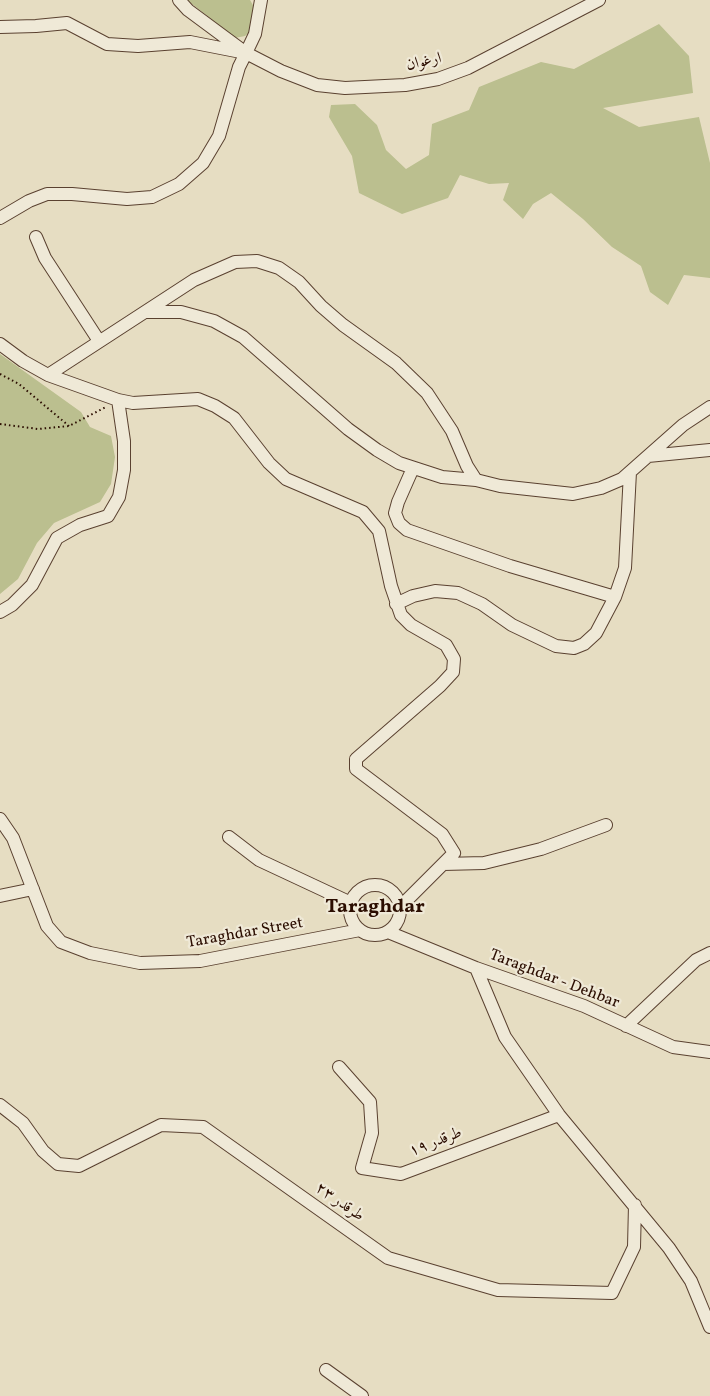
<!DOCTYPE html>
<html>
<head>
<meta charset="utf-8">
<style>
  body { margin:0 }
  canvas { display:block; background:#e6ddc2 }
</style>
</head>
<body>
<canvas width="710" height="1396"></canvas>
<script>
const ctx = document.querySelector('canvas').getContext('2d');
ctx.lineJoin = 'round';
function paint(path, color) {
  ctx.fillStyle = color;
  ctx.fill(path, 'evenodd');
}
function poly(rows) {
  const path = new Path2D();
  for (const r of rows) {
    if (r.length === 3) {
      path.moveTo(r[0] + r[2], r[1]);
      path.arc(r[0], r[1], r[2], 0, 2 * Math.PI);
      continue;
    }
    path.moveTo(r[0], r[1]);
    for (let i = 2; i < r.length; i += 2) path.lineTo(r[i], r[i + 1]);
  }
  return path;
}
function trace(path, color, width, dash) {
  ctx.strokeStyle = color;
  ctx.lineWidth = width;
  ctx.lineCap = dash ? 'butt' : 'round';
  ctx.setLineDash(dash || []);
  ctx.stroke(path);
}
function write(font, color, halo, rows, align = 'center') {
  ctx.font = font + ' Vollkorn,Amiri,serif';
  ctx.lineWidth = 4.5;
  ctx.setLineDash([]);
  ctx.textBaseline = 'middle';
  ctx.strokeStyle = halo;
  ctx.fillStyle = color;
  for (const [text, x, y, turn = 0] of rows) {
    ctx.save();
    ctx.translate(x, y);
    ctx.rotate((+turn || 0) * Math.PI / 180);
    ctx.textAlign = isNaN(turn) ? turn : align;
    if (halo) ctx.strokeText(text, 0, 0);
    ctx.fillText(text, 0, 0);
    ctx.restore();
  }
}
const green = poly([
  [187,0,250,0,254,7,250,32,245,36,235,38],
  [659,24,689,56,693,93,603,108,639,127,699,117,710,163,710,278,684,275,668,305,650,292,641,266,612,247,583,219,551,193,533,204,523,219,503,200,509,183,489,184,460,175,448,198,402,214,359,193,352,156,329,117,331,105,355,104,377,125,386,150,406,169,429,155,432,124,469,110,479,87,541,62,574,69],
  [0,354,81,412,90,427,111,436,115,457,111,484,100,502,54,523,37,543,18,579,0,594]
]);
const path = poly([
  [0,374,19,384,69,426],
  [0,424,38,429,69,426,106,407]
]);
const minor = poly([
  [0,27,36,26,67,23,107,44,138,46,190,42,246,53,281,71,317,85,345,88,405,85,438,79,468,68,599,0],
  [246,53,255,34,261,0],
  [0,218,29,201,47,194,72,194,127,199,152,197,179,184,203,163,219,136,239,67,246,53,188,10,179,0],
  [36,237,45,258,99,341],
  [147,312,181,312,214,321,243,337,348,429,377,450,399,463,442,477,476,480],
  [0,344,23,361,48,375,118,400,133,403,198,399,215,406,234,418,269,463,286,479,363,512,379,531,391,586,401,615,411,625,446,645,454,659,453,672,440,686,356,759,356,769,442,834,454,853,400,907],
  [48,375,194,280,235,262,257,261,279,268,299,282,321,306,343,325,396,363,427,393,452,431,467,466,476,480,500,486,573,494,601,488,622,479,683,425,710,407],
  [648,456,710,450],
  [413,468,398,502,395,513,399,523,407,530,510,566,615,597],
  [396,604,413,596,435,591,458,593,482,604,512,625,556,646,574,648,584,644,596,633,615,597,625,568,630,472],
  [0,612,12,605,32,585,57,538,80,525,108,516,119,497,124,470,124,441,118,400],
  [0,819,13,838,47,926,61,942,90,953,140,963,200,961,360,930],
  [229,837,259,860,351,903],
  [443,864,484,863,541,849,606,825],
  [375,910,25],
  [0,896,33,889],
  [388,932,476,968,584,1006,673,1047,710,1052],
  [476,968,505,1037,559,1115,669,1248,691,1281,710,1327],
  [626,1026,696,960,710,953],
  [339,1067,370,1102,372,1133,362,1168,401,1174,559,1115],
  [0,1105,23,1123,43,1151,58,1164,79,1166,161,1125,203,1127,388,1258,498,1290,612,1293,634,1247,635,1205],
  [326,1370,362,1396]
]);
const streetNames = [
  ["ارغوان",424,63,-13],
  ["Taraghdar Street",245,934,-10],
  ["Taraghdar - Dehbar",554,980,21],
  ["طرقدر ۱۹",436,1143,-21],
  ["طرقدر ۲۳",339,1203,35]
];
const quarterNames = [
  ["Taraghdar",375,908]
];
paint(green, '#bbbf8f');
trace(minor, '#5a4130', 14);
trace(path, '#2b0d00', 2, [1.5, 3]);
trace(minor, '#efe9d7', 12);
write('16px', '#2b0d00', '#efe9d7', streetNames);
write('bold 20px', '#2b0d00', '#efe9d7', quarterNames);
</script>
</body>
</html>
